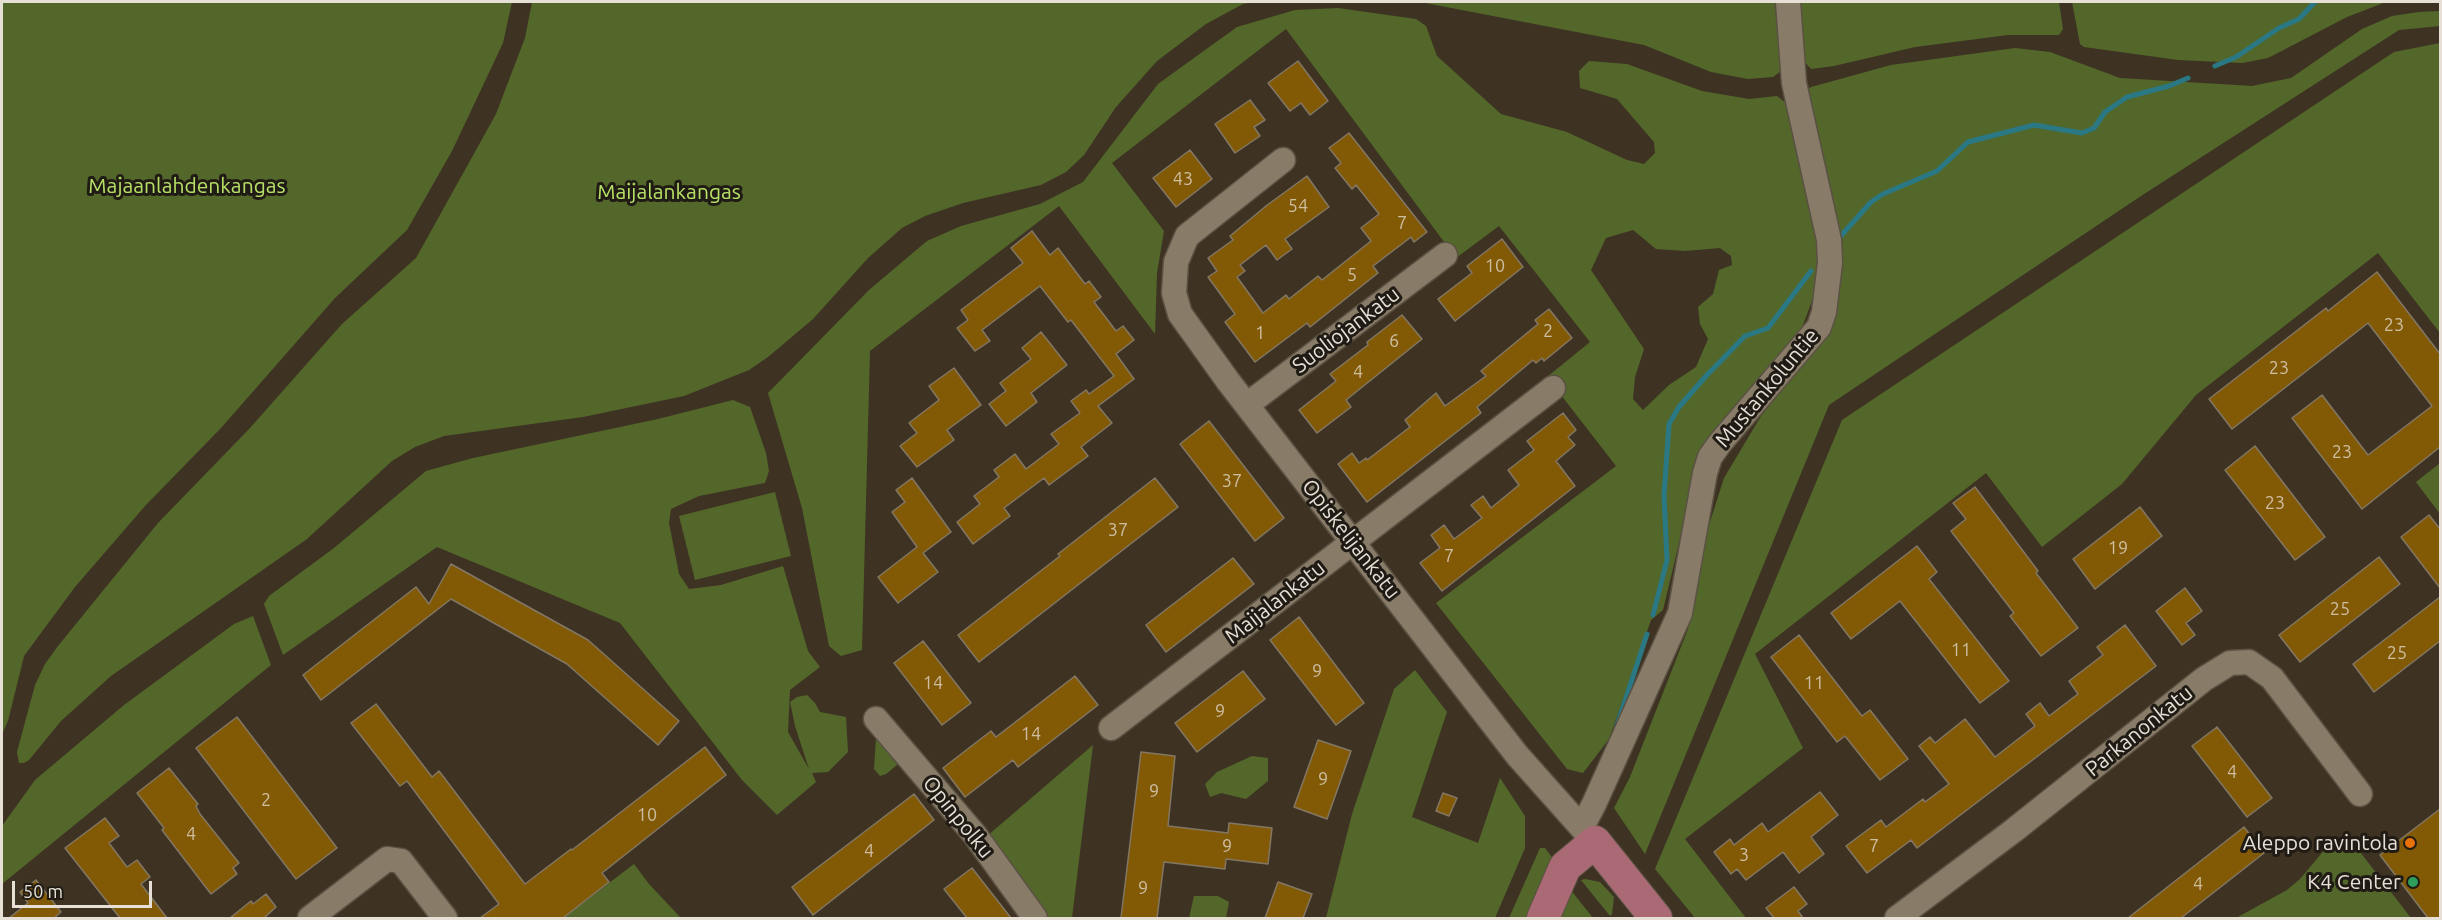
<!DOCTYPE html>
<html>
<head>
<meta charset="utf-8">
<style>
  body { margin:0 }
  #map { position:relative; width:2442px; height:920px; overflow:hidden; background:#3e3322; font-family:Ubuntu,sans-serif }
  canvas { display:block }
  .frame { position:absolute; inset:0; border:3px solid #e7e0d6; pointer-events:none }
  .scale { position:absolute; left:12px; top:881px; width:140px; height:27px; box-sizing:border-box; border:3px solid #e7e0d6; border-top:0; padding-left:8px; font-size:18px; line-height:21px; white-space:nowrap; color:#e7e0d6; -webkit-text-stroke:4px #201b14; paint-order:stroke }
</style>
</head>
<body>
<div id="map">
<canvas width="2442" height="920"></canvas>
<div class="frame"></div>
<div class="scale">50 m</div>
</div>
<script>
const ctx = document.querySelector('canvas').getContext('2d');
ctx.lineJoin = 'round';
function paint(path, color) {
  ctx.fillStyle = color;
  ctx.fill(path, 'evenodd');
}
function poly(rows) {
  const path = new Path2D();
  for (const r of rows) {
    path.moveTo(r[0], r[1]);
    for (let i = 2; i < r.length; i += 2) path.lineTo(r[i], r[i + 1]);
  }
  return path;
}
function trace(path, color, width, dash) {
  ctx.strokeStyle = color;
  ctx.lineWidth = width;
  ctx.lineCap = dash ? 'butt' : 'round';
  ctx.setLineDash(dash || []);
  ctx.stroke(path);
}
function write(font, color, halo, rows, align = 'center') {
  ctx.font = font + ' Ubuntu,sans-serif';
  ctx.lineWidth = 6;
  ctx.setLineDash([]);
  ctx.textBaseline = 'middle';
  ctx.strokeStyle = halo;
  ctx.fillStyle = color;
  for (const [text, x, y, turn = 0] of rows) {
    ctx.save();
    ctx.translate(x, y);
    ctx.rotate((+turn || 0) * Math.PI / 180);
    ctx.textAlign = isNaN(turn) ? turn : align;
    if (halo) ctx.strokeText(text, 0, 0);
    ctx.fillText(text, 0, 0);
    ctx.restore();
  }
}
const green = poly([
  [2,2,512,2,503,43,452,151,407,230,335,298,221,428,145,506,75,587,24,656,8,721,2,734],
  [532,2,1255,2,1243,4,1206,24,1157,61,1116,107,1084,155,1066,172,1041,185,963,203,925,216,902,228,868,258,813,319,768,357,749,370,684,396,583,417,444,436,415,447,392,461,307,539,111,676,61,721,29,760,24,763,19,763,17,752,35,685,45,664,58,646,158,523,250,428,342,324,416,258,496,114,525,38],
  [1420,2,1783,2,1781,71,1773,77,1748,79,1711,72,1644,45],
  [1798,2,2059,2,2063,29,2059,35,2008,35,1915,47,1834,66,1811,69,1802,59],
  [2072,2,2386,2,2347,17,2268,58,2242,63,2178,60,2084,47,2080,44],
  [1338,8,1416,19,1426,26,1437,56,1501,114,1567,132,1627,160,1644,164,1655,153,1654,142,1617,99,1580,88,1579,71,1589,61,1627,64,1702,91,1749,99,1777,96,1791,107,1816,215,1820,274,1816,290,1800,333,1696,472,1663,610,1651,620,1609,739,1583,773,1567,769,1436,603,1616,466,1547,377,1590,342,1499,226,1456,258,1286,29,1112,163,1164,231,1157,273,1155,334,1059,206,870,351,862,650,841,656,829,646,802,508,768,393,869,290,927,241,961,226,1040,204,1083,182,1158,84,1237,27,1295,10],
  [1633,230,1656,249,1685,251,1720,248,1731,256,1732,265,1719,270,1713,294,1698,307,1700,324,1708,339,1696,367,1669,385,1643,410,1633,399,1635,377,1644,349,1591,270,1606,238],
  [2440,11,2440,26,2399,30,2141,196,1829,405,1645,854,1614,808,1630,777,1688,629,1701,550,1724,478,1761,416,1825,337,1838,288,1804,92,1811,87,1891,65,2015,48,2050,52,2120,78,2252,86,2291,78,2362,29,2392,16,2419,12],
  [2440,43,2440,333,2378,253,2196,395,2122,484,2042,547,1986,473,1755,654,1803,748,1685,839,1746,918,1695,918,1655,869,1842,420,2394,52],
  [733,400,750,407,766,453,769,471,765,483,699,496,671,509,669,523,679,574,689,589,721,585,783,566,808,651,820,667,790,690,788,732,809,769,795,726,790,702,797,697,807,695,815,703,820,712,846,717,848,752,828,772,812,773,816,782,777,815,742,780,620,623,437,547,283,655,264,604,269,596,334,548,426,471,473,458,658,419],
  [2440,463,2440,514,2416,482],
  [775,492,791,556,695,580,679,516],
  [253,616,271,665,2,884,2,826,35,780,124,705,234,624],
  [1415,670,1447,712,1412,817,1478,843,1500,778,1525,816,1525,848,1495,918,1326,918,1352,814,1394,689],
  [878,736,902,761,886,774,880,776,874,769,876,738],
  [1093,745,1072,918,1044,918,986,837],
  [1252,756,1268,758,1268,781,1246,799,1221,793,1210,797,1205,784,1217,772],
  [2350,839,2411,918,2236,918,2287,890,2300,879,2326,848,2336,846,2339,848],
  [1540,848,1545,848,1554,860,1532,918,1509,918],
  [634,864,649,884,681,918,563,918],
  [1585,879,1600,882,1614,897,1612,914,1610,916,1581,880],
  [1570,889,1593,918,1557,918],
  [1194,896,1218,896,1229,902,1226,918,1189,918]
]);
const stream = poly([
  [2215,66,2236,57,2279,28,2299,19,2315,2],
  [1839,238,1871,202,1883,194,1937,171,1968,142,2034,125,2082,133,2094,128,2105,112,2127,97,2169,86,2188,78],
  [1653,615,1667,560,1664,495,1669,424,1679,407,1706,376,1745,336,1768,328,1811,271],
  [1616,728,1647,634]
]);
const building = poly([
  [1298,61,1328,101,1310,115,1301,103,1290,111,1268,83,1298,61],
  [1250,100,1265,120,1254,127,1260,136,1235,153,1215,124,1250,100],
  [1349,133,1427,232,1414,242,1411,237,1373,266,1378,273,1310,327,1307,323,1255,362,1225,322,1235,314,1208,277,1217,271,1208,258,1233,240,1230,236,1266,206,1307,176,1329,207,1285,239,1292,249,1277,260,1266,245,1240,265,1245,271,1237,277,1263,313,1286,295,1289,299,1318,276,1322,280,1371,241,1361,228,1379,214,1356,185,1352,189,1335,168,1341,163,1329,148,1349,133],
  [1190,150,1212,179,1176,207,1153,178,1190,150],
  [1032,231,1050,255,1058,248,1085,284,1089,281,1101,297,1094,302,1116,331,1123,326,1134,340,1116,354,1134,379,1098,406,1112,423,1081,447,1088,456,1049,485,1044,478,1004,508,1010,516,973,544,957,522,980,504,974,496,999,477,994,470,1015,454,1026,469,1059,444,1051,434,1080,413,1071,401,1086,390,1089,394,1114,376,1071,320,1068,322,1040,286,982,330,990,341,975,351,957,328,968,320,961,310,1023,263,1011,248,1032,231],
  [1502,239,1523,267,1455,321,1438,299,1472,273,1467,266,1502,239],
  [2377,272,2440,354,2440,447,2362,509,2292,418,2322,395,2368,455,2432,406,2368,323,2232,429,2209,399,2326,308,2328,311,2377,272],
  [1549,309,1572,338,1544,361,1542,358,1536,363,1533,360,1477,407,1481,413,1367,502,1338,464,1352,453,1359,463,1366,458,1367,460,1410,427,1405,420,1436,393,1445,406,1486,376,1481,371,1538,324,1535,320,1549,309],
  [1402,315,1422,339,1346,400,1351,407,1317,433,1299,410,1336,381,1330,374,1368,345,1367,342,1402,315],
  [1041,332,1067,365,1031,393,1037,402,1006,426,989,404,1006,391,1000,383,1031,359,1022,348,1041,332],
  [954,368,981,405,947,430,954,440,917,467,900,446,917,433,909,423,939,400,929,386,954,368],
  [1563,413,1576,430,1568,437,1575,445,1556,461,1575,486,1442,591,1420,563,1440,548,1431,535,1444,525,1454,539,1482,518,1471,505,1483,496,1491,508,1519,485,1508,470,1534,450,1527,441,1563,413],
  [1209,421,1284,518,1255,541,1180,444,1209,421],
  [2255,446,2325,537,2295,560,2225,470,2255,446],
  [912,478,951,532,923,553,938,572,898,603,878,577,917,547,892,512,905,502,896,490,912,478],
  [1155,478,1178,507,979,662,958,635,1060,556,1058,554,1155,478],
  [1975,487,2038,571,2036,573,2078,628,2041,656,2010,616,2014,613,1951,531,1966,519,1953,503,1975,487],
  [2140,507,2162,536,2095,589,2073,559,2140,507],
  [2429,515,2440,529,2440,588,2401,537,2429,515],
  [1917,546,1937,572,1929,579,2009,681,1980,703,1900,601,1851,639,1831,613,1917,546],
  [2379,557,2400,584,2300,662,2279,635,2379,557],
  [1233,558,1254,584,1166,652,1146,625,1233,558],
  [451,564,588,640,679,721,658,745,567,664,451,599,321,700,303,675,416,587,429,604,451,564],
  [2185,588,2202,611,2186,623,2195,635,2182,645,2156,611,2185,588],
  [2440,597,2440,641,2374,692,2353,664,2440,597],
  [1299,617,1364,703,1336,725,1270,640,1299,617],
  [2125,625,2156,666,1917,848,1911,840,1867,873,1846,846,1881,820,1886,827,1923,799,1925,802,1949,784,1919,746,1930,737,1935,743,1965,719,1995,757,2035,726,2026,714,2040,703,2049,716,2078,694,2069,681,2103,655,2097,647,2125,625],
  [1799,635,1862,716,1870,710,1908,759,1880,780,1845,736,1837,742,1771,657,1799,635],
  [923,641,971,703,942,725,894,663,923,641],
  [1243,671,1265,699,1197,752,1175,723,1243,671],
  [1075,676,1098,705,1018,767,1013,760,965,797,943,768,991,731,996,737,1075,676],
  [376,704,432,777,439,771,525,884,571,849,572,850,705,747,726,775,602,873,609,882,563,918,480,918,499,904,407,781,400,786,351,723,376,704],
  [237,717,337,848,296,879,196,748,237,717],
  [2217,727,2272,798,2247,817,2192,746,2217,727],
  [1318,740,1351,751,1327,819,1294,807,1318,740],
  [1141,752,1175,756,1168,826,1228,833,1229,823,1272,828,1268,864,1226,859,1225,869,1164,862,1157,918,1121,918,1141,752],
  [169,768,198,804,196,806,200,814,239,863,233,868,237,874,211,894,162,830,164,828,137,793,169,768],
  [1820,792,1838,815,1811,837,1824,854,1799,873,1783,852,1746,880,1737,869,1731,874,1714,852,1730,839,1734,845,1762,823,1768,832,1820,792],
  [1443,793,1457,798,1449,816,1436,811,1443,793],
  [914,794,934,820,813,915,792,887,914,794],
  [2440,809,2440,918,2428,918,2380,855,2440,809],
  [105,818,119,836,109,843,127,867,137,860,150,877,141,884,167,918,120,918,65,848,105,818],
  [2244,827,2264,853,2181,918,2128,918,2244,827],
  [972,868,1011,918,967,918,944,889,972,868],
  [36,880,61,912,54,918,9,918,28,903,20,892,36,880],
  [1278,882,1312,894,1303,918,1265,918,1278,882],
  [1794,887,1807,904,1798,911,1803,918,1774,918,1766,908,1794,887],
  [266,894,276,907,264,918,230,918,251,901,253,904,266,894]
]);
const minor = poly([
  [1283,160,1187,236,1176,262,1174,293,1180,314,1228,381,1517,755,1591,838],
  [1248,404,1445,255],
  [876,719,975,835,1035,918],
  [1111,728,1553,388],
  [1582,827,1594,804,1680,613,1705,473,1710,457,1720,443,1819,327,1824,312,1830,263,1829,240,1794,83,1788,2],
  [310,918,387,859,401,861,445,918],
  [1897,918,2013,831,2204,679,2230,663,2249,662,2272,678,2360,794]
]);
const major = poly([
  [1543,918,1565,867,1595,842,1656,918]
]);
const markers = [
  [2410,843,6,"#e8710a"],
  [2413,882,6,"#2e9e5b"]
];
const numberNames = [
  ["43",1183,179],
  ["54",1298,206],
  ["7",1402,223],
  ["10",1495,266],
  ["5",1352,275],
  ["23",2394,325],
  ["2",1548,331],
  ["1",1260,333],
  ["6",1394,341],
  ["23",2279,368],
  ["4",1358,372],
  ["23",2342,452],
  ["37",1232,481],
  ["23",2275,503],
  ["37",1118,530],
  ["19",2118,548],
  ["7",1449,556],
  ["25",2340,609],
  ["11",1961,650],
  ["25",2397,653],
  ["9",1317,671],
  ["14",933,683],
  ["11",1814,683],
  ["9",1220,711],
  ["14",1031,734],
  ["4",2232,772],
  ["9",1323,779],
  ["9",1154,791],
  ["2",266,800],
  ["10",647,815],
  ["4",191,834],
  ["9",1227,846],
  ["7",1874,846],
  ["4",869,851],
  ["3",1744,855],
  ["4",2198,884],
  ["9",1143,888]
];
const parkNames = [
  ["Majaanlahdenkangas",187,186],
  ["Maijalankangas",669,192]
];
const streetNames = [
  ["Suoliojankatu",1346,330,-37],
  ["Mustankoluntie",1767,388,-50],
  ["Opiskelijankatu",1351,539,52],
  ["Maijalankatu",1275,602,-38],
  ["Parkanonkatu",2139,731,-39],
  ["Opinpolku",958,817,51]
];
const poiNames = [
  ["Aleppo ravintola",2398,843],
  ["K4 Center",2401,882]
];
paint(green, '#53672b');
trace(stream, '#2b7885', 5);
paint(building, '#825a06');
trace(building, '#837764', 1.5);
trace(minor, '#5b5143', 27);
trace(major, '#5b5143', 34);
trace(minor, '#887b68', 24);
trace(major, '#aa6a75', 32);
for (const [x, y, r, color] of markers) {
  const dot = new Path2D();
  dot.arc(x, y, r, 0, 2 * Math.PI);
  ctx.fillStyle = color;
  ctx.fill(dot);
  trace(dot, '#201b14', 2);
}
write('18px', '#cebea2', null, numberNames);
write('21px', '#b7e166', '#201b14', parkNames);
write('21px', '#e7e0d6', '#201b14', streetNames);
write('21px', '#e7e0d6', '#201b14', poiNames, 'right');
</script>
</body>
</html>
